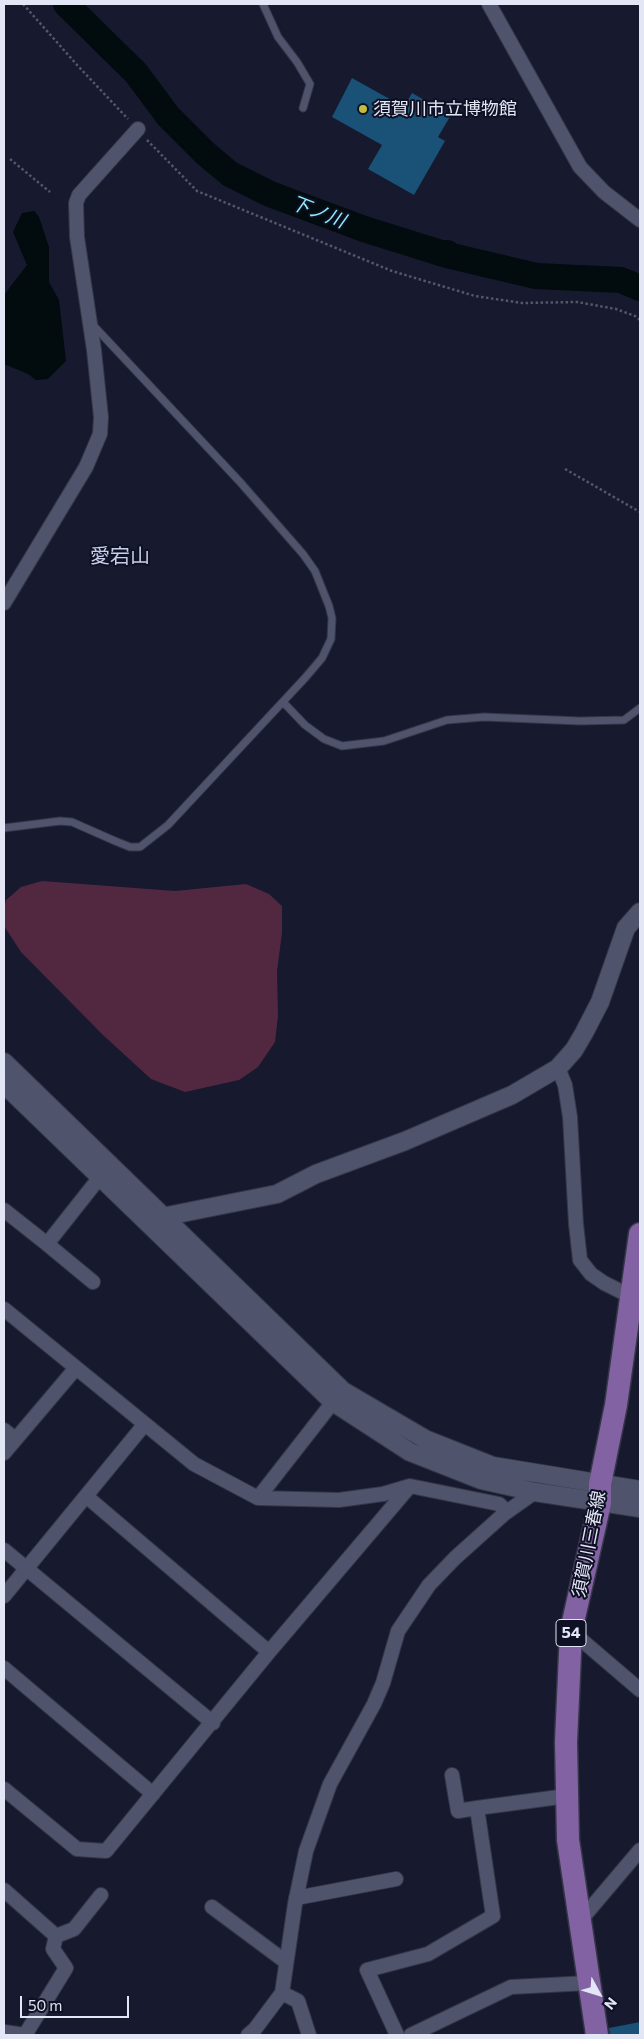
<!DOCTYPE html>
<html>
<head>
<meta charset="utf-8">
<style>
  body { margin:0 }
  #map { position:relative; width:644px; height:2039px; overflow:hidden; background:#17192e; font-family:Commissioner,sans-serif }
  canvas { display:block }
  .frame { position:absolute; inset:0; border:5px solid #e3e6f5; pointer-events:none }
  .north { position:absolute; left:574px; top:1969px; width:50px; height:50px; -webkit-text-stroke:4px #0e1024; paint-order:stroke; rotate:129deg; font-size:14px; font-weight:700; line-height:20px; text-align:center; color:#e3e6f5 }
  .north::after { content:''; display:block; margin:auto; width:18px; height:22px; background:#e3e6f5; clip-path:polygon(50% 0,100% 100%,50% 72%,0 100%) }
  .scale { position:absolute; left:20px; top:1996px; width:109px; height:22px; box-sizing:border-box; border:2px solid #e3e6f5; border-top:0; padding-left:6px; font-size:15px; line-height:18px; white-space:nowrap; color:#e3e6f5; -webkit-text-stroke:4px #0e1024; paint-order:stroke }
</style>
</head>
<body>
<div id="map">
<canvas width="644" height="2039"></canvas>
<div class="frame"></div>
<div class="north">N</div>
<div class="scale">50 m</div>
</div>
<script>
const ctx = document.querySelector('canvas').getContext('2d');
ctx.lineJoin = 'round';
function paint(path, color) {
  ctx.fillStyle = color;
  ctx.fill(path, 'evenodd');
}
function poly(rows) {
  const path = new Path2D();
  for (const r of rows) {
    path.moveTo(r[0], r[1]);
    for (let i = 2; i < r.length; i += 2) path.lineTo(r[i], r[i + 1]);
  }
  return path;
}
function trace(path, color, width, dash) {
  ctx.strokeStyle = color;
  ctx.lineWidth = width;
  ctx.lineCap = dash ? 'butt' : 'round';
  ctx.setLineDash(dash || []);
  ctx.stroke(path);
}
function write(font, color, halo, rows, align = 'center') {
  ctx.font = font + ' Commissioner,"Noto Sans JP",sans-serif';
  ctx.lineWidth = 4;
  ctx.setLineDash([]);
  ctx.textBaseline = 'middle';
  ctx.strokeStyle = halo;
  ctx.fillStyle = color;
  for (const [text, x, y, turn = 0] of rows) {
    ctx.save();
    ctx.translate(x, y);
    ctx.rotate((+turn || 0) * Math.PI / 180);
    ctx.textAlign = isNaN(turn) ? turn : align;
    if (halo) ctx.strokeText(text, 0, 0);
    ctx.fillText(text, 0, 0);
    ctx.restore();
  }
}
const green = poly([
  [42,881,175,891,246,884,269,894,282,906,282,933,277,971,278,1016,275,1042,258,1067,239,1080,185,1092,151,1079,103,1035,21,952,4,926,4,908,6,900,21,887]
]);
const water = poly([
  [34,211,39,217,49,247,49,282,59,300,66,361,48,379,36,380,28,374,4,364,4,295,27,265,13,232,22,213]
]);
const river = poly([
  [66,4,136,73,168,116,205,153,230,174,270,194,364,229,444,254,447,253,447,255,536,276,621,280,640,288]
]);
const building = poly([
  [352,78,404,107,412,93,451,115,438,137,445,141,414,195,368,169,382,145,332,117],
  [640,2022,640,2035,610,2035,609,2028]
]);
const path = poly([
  [23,4,78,66,128,119],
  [147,140,197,191,392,271,475,296,522,303,577,302,616,309,635,316,640,320],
  [10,159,50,192],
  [565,469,640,512]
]);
const service = poly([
  [263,4,278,37,297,62,310,84,303,108],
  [283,702,305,725,324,739,342,746,384,741,447,720,484,717,580,721,624,720,640,708],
  [4,828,60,821,72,822,115,841,130,847,140,847,168,825,305,678,322,658,331,639,332,618,329,606,315,571,303,554,240,482,92,324]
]);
const minor = poly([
  [489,4,580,167,604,192,640,220],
  [4,603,86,467,100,434,101,417,94,350,77,237,76,203,79,195,138,129],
  [558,1068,565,1085,570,1117,576,1224,580,1260,591,1274,604,1283,630,1296,637,1296],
  [4,1210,47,1244,100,1177],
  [47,1244,93,1282],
  [4,1309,194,1464,258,1498,339,1500,383,1494,410,1486,499,1504,507,1512],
  [4,1430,15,1439],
  [4,1453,76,1368],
  [86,1496,269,1652],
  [258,1498,333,1402],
  [4,1550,213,1723],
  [4,1596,144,1425],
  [571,1631,640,1690],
  [4,1668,153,1794],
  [452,1775,458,1811,477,1808],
  [4,1789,77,1849,106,1851,269,1652,410,1486],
  [4,1890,56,1936,53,1949,66,1968,25,2035,4,2032],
  [296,1898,396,1879],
  [212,1907,286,1962],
  [579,1922,640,1850],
  [56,1936,74,1929,101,1895],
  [282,1993,298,2001,309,2035],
  [248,2035,255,2029,282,1993,295,1904,306,1851,330,1784,374,1704,383,1683,398,1631,429,1585,455,1558,504,1514,535,1492],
  [397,2035,367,1970,428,1954,493,1916,477,1808,567,1796],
  [411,2035,511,1987,588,1983]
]);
const tertiary = poly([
  [4,1062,343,1391,425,1439,493,1466,640,1490],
  [4,1084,333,1402,410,1452,481,1480,535,1492,640,1508],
  [154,1222,162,1217,277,1194,316,1174,405,1141,512,1095,558,1068,574,1050,584,1033,600,1002,626,928,640,912]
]);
const primary = poly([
  [597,2035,568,1840,566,1742,571,1631,600,1503,600,1484,616,1405,640,1234]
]);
const markers = [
  [363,109,5,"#c2bd3f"]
];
const shields = [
  [571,1633,30]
];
const shieldNames = [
  ["54",571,1633]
];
const poiNames = [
  ["須賀川市立博物館",373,109]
];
const streetNames = [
  ["須賀川三春線",589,1544,-79]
];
const waterNames = [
  ["下ノ川",318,212,21]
];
const quarterNames = [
  ["愛宕山",120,556]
];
paint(green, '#522841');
paint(water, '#020b0d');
trace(river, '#020b0d', 26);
paint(building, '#195177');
trace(service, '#353647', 9);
trace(minor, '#353647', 16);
trace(tertiary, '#353647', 20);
trace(primary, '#353647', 25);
trace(path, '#54576a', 2.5, [2.5, 2.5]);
trace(service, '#4f546c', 7);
trace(minor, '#4f546c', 14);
trace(tertiary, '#4f546c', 18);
trace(primary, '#8262a3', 22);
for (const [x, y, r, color] of markers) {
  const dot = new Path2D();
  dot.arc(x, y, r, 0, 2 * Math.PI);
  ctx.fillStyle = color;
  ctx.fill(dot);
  trace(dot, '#0e1024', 2);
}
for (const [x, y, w] of shields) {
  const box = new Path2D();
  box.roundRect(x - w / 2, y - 13.5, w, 27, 4);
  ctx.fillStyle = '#0e1024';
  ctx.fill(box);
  trace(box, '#e3e6f5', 1);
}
write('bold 16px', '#e3e6f5', null, shieldNames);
write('18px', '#e3e6f5', '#0e1024', poiNames, 'left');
write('18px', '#e3e6f5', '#0e1024', streetNames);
write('italic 19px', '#8eedfc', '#0e1024', waterNames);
write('20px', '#c7cdea', '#0e1024', quarterNames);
</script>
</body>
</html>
